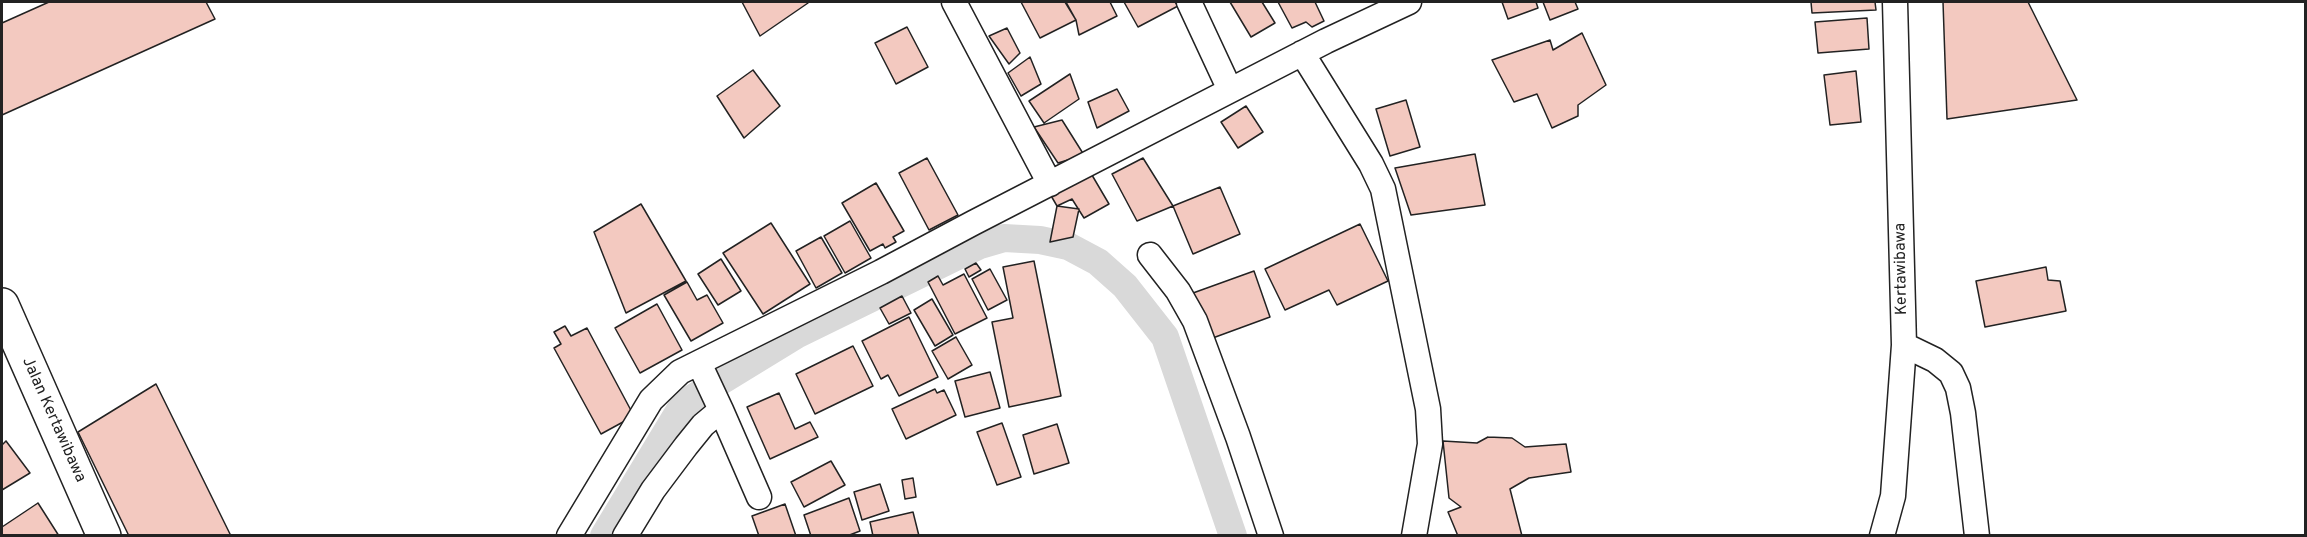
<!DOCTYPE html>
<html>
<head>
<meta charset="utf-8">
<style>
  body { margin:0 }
  #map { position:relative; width:2307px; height:537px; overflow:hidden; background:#fff; font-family:Overpass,sans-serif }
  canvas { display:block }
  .frame { position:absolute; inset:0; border:3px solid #222; pointer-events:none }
</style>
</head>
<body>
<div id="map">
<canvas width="2307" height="537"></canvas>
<div class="frame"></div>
</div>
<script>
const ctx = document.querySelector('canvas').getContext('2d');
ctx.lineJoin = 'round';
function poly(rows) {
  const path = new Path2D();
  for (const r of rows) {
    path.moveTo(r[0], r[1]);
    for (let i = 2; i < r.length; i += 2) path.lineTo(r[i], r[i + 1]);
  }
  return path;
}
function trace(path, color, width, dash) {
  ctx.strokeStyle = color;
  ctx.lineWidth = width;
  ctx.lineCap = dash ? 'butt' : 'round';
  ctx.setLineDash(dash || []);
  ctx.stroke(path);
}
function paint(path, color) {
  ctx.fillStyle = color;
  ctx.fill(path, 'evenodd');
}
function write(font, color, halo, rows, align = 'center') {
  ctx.font = font + ' Overpass,sans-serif';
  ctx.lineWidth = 4.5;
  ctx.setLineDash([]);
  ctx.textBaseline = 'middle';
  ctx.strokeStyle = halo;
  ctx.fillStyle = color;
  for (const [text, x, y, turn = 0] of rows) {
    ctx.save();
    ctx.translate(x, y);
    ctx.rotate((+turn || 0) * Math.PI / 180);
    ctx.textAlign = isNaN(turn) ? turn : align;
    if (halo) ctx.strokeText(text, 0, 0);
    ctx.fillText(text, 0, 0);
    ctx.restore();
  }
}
const canal = poly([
  [604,536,680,410,693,398,796,335,980,245,1004,238,1040,240,1068,246,1098,262,1125,286,1165,337,1233,536]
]);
const building = poly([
  [49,2,206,2,215,19,2,115,2,23,49,2],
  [742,2,807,2,808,3,760,36,742,2],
  [1021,2,1066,2,1076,20,1040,38,1021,2],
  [1065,2,1110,2,1117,16,1079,35,1076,20,1065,2],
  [1124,2,1175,2,1178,6,1138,27,1124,2],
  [1230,2,1262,2,1275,23,1251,37,1230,2],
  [1278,2,1315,2,1324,21,1312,27,1306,22,1292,28,1278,2],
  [1502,2,1536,2,1538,8,1508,19,1502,2],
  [1543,2,1575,2,1578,9,1550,20,1543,2],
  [1811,2,1875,2,1876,10,1812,13,1811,2],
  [1943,2,2028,2,2077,100,1947,119,1943,2],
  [1867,18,1869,49,1818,53,1815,22,1867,18],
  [907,27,928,67,896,84,875,43,907,27],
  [1007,28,1020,53,1009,64,989,36,1007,28],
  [1582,33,1606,85,1578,105,1578,116,1552,128,1537,94,1514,102,1492,60,1550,40,1553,50,1582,33],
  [1030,57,1041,84,1021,96,1008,73,1030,57],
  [753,70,780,106,744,138,717,96,753,70],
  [1856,71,1861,122,1830,125,1824,75,1856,71],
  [1070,74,1079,99,1044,123,1029,101,1070,74],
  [1117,89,1129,111,1097,128,1088,102,1117,89],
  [1406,100,1420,147,1390,156,1376,109,1406,100],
  [1246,106,1263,132,1238,148,1221,122,1246,106],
  [1062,120,1084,155,1058,163,1034,127,1062,120],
  [1475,154,1485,205,1411,215,1395,168,1475,154],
  [927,158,958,215,929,230,899,173,927,158],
  [1143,158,1173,206,1137,221,1112,174,1143,158],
  [1089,170,1109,204,1084,218,1072,199,1057,206,1050,194,1089,170],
  [876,183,904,231,893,237,896,242,885,248,883,244,870,251,842,203,876,183],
  [1220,187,1240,234,1193,254,1173,206,1220,187],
  [641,204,686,281,626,313,594,232,641,204],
  [1057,206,1079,209,1073,237,1050,242,1057,206],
  [850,221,871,258,845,273,824,236,850,221],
  [771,223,810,284,763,314,723,253,771,223],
  [1360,224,1388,281,1337,305,1329,290,1285,310,1265,269,1360,224],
  [821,237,842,273,816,288,796,251,821,237],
  [721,259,741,291,718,305,698,274,721,259],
  [1034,261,1061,396,1009,407,992,322,1013,318,1003,267,1034,261],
  [976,263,981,270,969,277,965,269,976,263],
  [2046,267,2048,280,2060,281,2066,311,1985,327,1976,281,2046,267],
  [990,269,1007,300,988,310,972,279,990,269],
  [1254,271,1270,317,1210,339,1193,293,1254,271],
  [964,274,987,318,955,334,928,282,938,276,943,285,964,274],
  [687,282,697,300,707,295,723,323,691,341,664,295,687,282],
  [902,296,911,313,889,324,880,308,902,296],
  [932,299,953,335,935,346,914,310,932,299],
  [657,304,682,350,640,373,615,328,657,304],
  [909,317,938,377,899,396,888,375,881,379,862,341,909,317],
  [565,326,571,336,587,328,634,416,601,434,554,348,561,344,554,332,565,326],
  [956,337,972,365,948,379,932,351,956,337],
  [853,346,873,386,815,414,796,374,853,346],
  [990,372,1000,408,965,417,955,381,990,372],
  [156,384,231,536,129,536,78,432,156,384],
  [935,389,937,393,944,390,956,415,906,439,892,409,935,389],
  [779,393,795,429,810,422,818,437,770,459,747,407,779,393],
  [1002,423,1021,477,997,485,977,432,1002,423],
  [1057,424,1069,463,1034,474,1023,435,1057,424],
  [1488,437,1512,438,1525,447,1566,444,1571,472,1529,478,1510,489,1522,536,1458,536,1448,512,1461,507,1449,498,1443,441,1477,443,1488,437],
  [6,441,30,473,2,490,2,445,6,441],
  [831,461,845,485,804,507,791,482,831,461],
  [913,478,916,497,905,499,902,480,913,478],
  [880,484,889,511,862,520,854,492,880,484],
  [849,498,860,531,847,536,811,536,804,515,849,498],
  [38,503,59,536,2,536,2,527,38,503],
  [785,504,796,536,759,536,752,516,785,504],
  [913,512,919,536,873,536,870,522,913,512]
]);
const street = poly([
  [954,2,1050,184],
  [1189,2,1230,90],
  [1302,53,1371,164,1383,189,1428,409,1430,444,1414,536],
  [1150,255,1178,291,1195,321,1238,437,1271,536],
  [1904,345,1935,360,1951,373,1958,388,1963,413,1977,536],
  [721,410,759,497],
  [569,536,651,400,680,372,881,272,973,223,1326,41,1409,2],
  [625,536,653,490,686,446,703,425,721,410,699,363],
  [1882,536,1893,496,1904,345,1895,2]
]);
const secondary = poly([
  [2,305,104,536]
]);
const streetNames = [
  ["Kertawibawa",1902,269,-91],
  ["Jalan Kertawibawa",53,420,66]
];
trace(canal, '#d9d9d9', 28);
paint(building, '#f3c9c0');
trace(building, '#222', 1.5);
trace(street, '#222', 27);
trace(secondary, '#222', 36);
trace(street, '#fff', 24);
trace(secondary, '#fff', 33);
write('16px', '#222', '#fff', streetNames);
</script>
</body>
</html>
